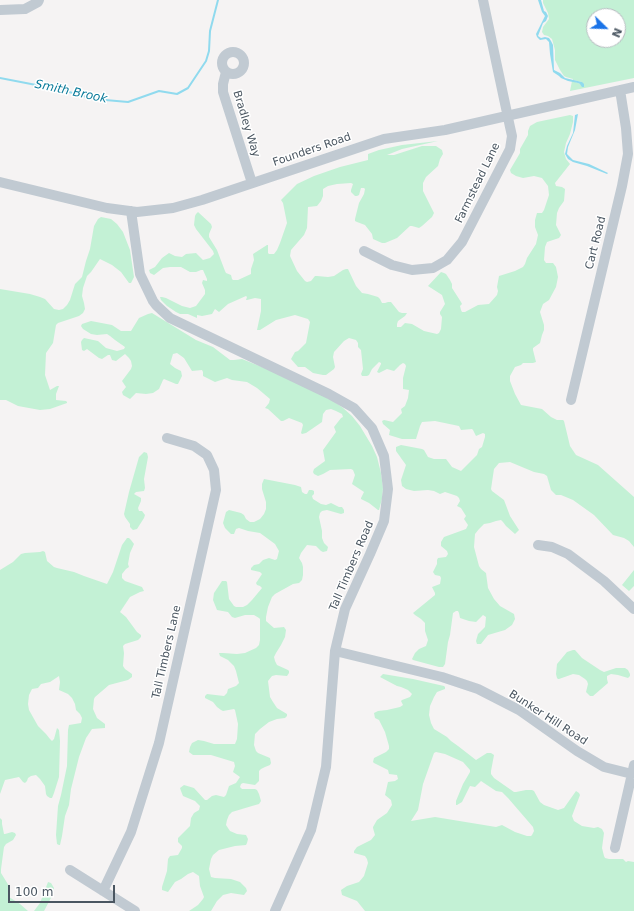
<!DOCTYPE html>
<html>
<head>
<meta charset="utf-8">
<style>
  body { margin:0 }
  #map { position:relative; width:634px; height:911px; overflow:hidden; background:#f5f3f3; font-family:"DejaVu Sans",sans-serif }
  canvas { display:block }
  .north { position:absolute; left:586px; top:8px; width:40px; height:40px; box-sizing:border-box; background:#fff; border:1px solid #b7bbc0; border-radius:50%; rotate:113deg; font-size:11px; font-weight:700; line-height:16px; text-align:center; color:#4a5661 }
  .north::after { content:''; display:block; margin:auto; width:14px; height:18px; background:#1a73e8; clip-path:polygon(50% 0,100% 100%,50% 72%,0 100%) }
  .scale { position:absolute; left:8px; top:885px; width:107px; height:18px; box-sizing:border-box; border:2px solid #4a5661; border-top:0; padding-left:5px; font-size:12px; line-height:14px; white-space:nowrap; color:#4a5661; -webkit-text-stroke:3px #fff; paint-order:stroke }
</style>
</head>
<body>
<div id="map">
<canvas width="634" height="911"></canvas>
<div class="north">N</div>
<div class="scale">100 m</div>
</div>
<script>
const ctx = document.querySelector('canvas').getContext('2d');
ctx.lineJoin = 'round';
function paint(path, color) {
  ctx.fillStyle = color;
  ctx.fill(path, 'evenodd');
}
function poly(rows) {
  const path = new Path2D();
  for (const r of rows) {
    if (r.length === 3) {
      path.moveTo(r[0] + r[2], r[1]);
      path.arc(r[0], r[1], r[2], 0, 2 * Math.PI);
      continue;
    }
    path.moveTo(r[0], r[1]);
    for (let i = 2; i < r.length; i += 2) path.lineTo(r[i], r[i + 1]);
  }
  return path;
}
function trace(path, color, width, dash) {
  ctx.strokeStyle = color;
  ctx.lineWidth = width;
  ctx.lineCap = dash ? 'butt' : 'round';
  ctx.setLineDash(dash || []);
  ctx.stroke(path);
}
function write(font, color, halo, rows, align = 'center') {
  ctx.font = font + ' "DejaVu Sans",sans-serif';
  ctx.lineWidth = 3;
  ctx.setLineDash([]);
  ctx.textBaseline = 'middle';
  ctx.strokeStyle = halo;
  ctx.fillStyle = color;
  for (const [text, x, y, turn = 0] of rows) {
    ctx.save();
    ctx.translate(x, y);
    ctx.rotate((+turn || 0) * Math.PI / 180);
    ctx.textAlign = isNaN(turn) ? turn : align;
    if (halo) ctx.strokeText(text, 0, 0);
    ctx.fillText(text, 0, 0);
    ctx.restore();
  }
}
const green = poly([
  [543,0,634,0,634,78,570,91,572,81,578,83,580,84,582,82,573,80,573,79,566,77,564,76,560,70,555,60,555,50,552,39,548,36,544,35,542,32,543,27,549,19,548,13,543,3],
  [594,16,618,16,618,40,594,40],
  [570,115,573,116,573,122,570,134,566,143,564,152,566,159,570,164,555,183,556,186,562,187,565,189,564,201,559,208,557,213,556,225,561,235,559,238,547,242,545,247,544,260,546,263,553,263,556,267,558,277,556,287,549,300,543,304,540,312,544,325,544,330,542,335,540,343,533,348,533,350,536,362,533,363,523,363,521,365,515,367,510,376,510,381,515,394,521,405,542,409,551,417,557,420,563,420,564,421,570,446,576,455,598,465,634,497,634,547,629,541,624,538,613,535,594,515,573,500,561,495,556,495,551,490,547,476,544,474,534,472,510,462,499,463,494,469,491,489,492,491,504,500,510,516,519,530,515,534,506,526,503,522,501,520,496,521,490,523,484,524,479,529,475,534,474,547,479,566,481,569,486,573,488,588,494,599,500,606,514,614,515,619,512,625,505,630,488,635,481,644,477,644,476,641,478,634,485,627,486,617,483,615,476,622,469,621,460,618,459,613,458,611,456,611,453,613,450,635,448,642,445,664,443,667,439,667,413,660,412,659,415,653,419,649,426,646,428,640,425,631,425,623,421,619,415,615,413,613,435,595,435,593,432,587,440,584,441,578,440,576,435,575,433,572,437,564,437,560,438,558,446,557,448,554,447,551,441,546,441,542,444,537,466,529,468,525,464,519,466,516,461,508,457,506,460,501,459,498,457,496,445,492,440,494,434,491,428,490,414,491,406,489,402,486,401,480,406,465,396,451,396,447,401,445,422,449,424,450,428,457,434,459,446,459,452,467,461,471,477,455,479,449,482,447,485,437,485,434,483,433,476,436,473,430,472,429,461,430,459,426,435,421,422,422,420,426,416,439,402,439,389,435,390,430,383,424,382,421,384,420,393,422,402,413,401,409,405,406,408,398,409,390,403,389,403,378,406,366,405,364,403,363,400,365,394,371,387,369,379,373,377,372,381,364,381,363,379,362,372,369,369,375,367,376,362,376,361,374,363,369,361,350,358,347,358,343,356,340,349,338,344,341,334,352,333,357,335,367,334,369,326,375,323,375,313,373,305,367,298,367,291,359,295,352,298,351,306,343,310,322,308,319,295,315,276,320,260,330,257,330,261,311,261,299,255,298,247,300,246,300,247,297,246,296,228,304,219,312,215,309,212,314,202,316,197,315,197,318,188,314,180,314,176,312,167,306,161,300,160,297,162,297,166,298,182,306,190,308,196,306,205,294,205,290,202,283,203,280,207,281,207,279,203,270,201,270,196,272,190,272,181,267,170,267,163,268,154,275,150,273,149,270,155,267,162,258,169,253,175,256,182,257,186,254,196,253,203,260,210,258,214,254,213,251,196,229,194,225,195,216,196,214,198,212,211,224,212,227,209,234,209,237,217,250,225,271,226,273,231,275,232,279,233,280,238,280,251,274,251,269,254,260,253,254,267,245,268,245,268,253,269,254,274,254,277,250,280,243,287,223,283,203,281,200,297,184,314,176,340,167,368,160,368,154,379,150,402,145,438,141,402,149,387,155,394,155,422,146,436,146,442,150,443,154,440,159,438,166,426,177,423,183,423,191,434,213,432,217,422,226,419,228,412,226,410,226,397,238,385,243,382,243,373,239,372,234,365,225,357,222,355,221,355,219,359,203,364,194,365,189,364,188,361,188,359,195,357,196,355,196,351,192,351,190,353,184,351,183,337,184,328,186,323,189,323,196,321,201,317,206,308,207,307,228,304,235,291,250,290,256,297,271,305,281,307,282,311,281,315,276,317,276,328,277,334,276,343,270,346,269,348,269,356,286,362,293,368,294,378,297,380,299,382,303,385,303,388,302,391,302,399,312,402,313,407,313,405,316,398,321,397,324,397,327,401,327,405,323,412,324,424,331,437,334,439,333,441,329,442,317,440,314,440,312,445,304,442,295,428,286,441,272,444,273,446,274,450,280,452,284,452,288,461,302,462,304,460,306,461,310,462,312,465,312,478,305,489,304,497,295,498,291,497,287,499,276,515,271,523,267,525,264,527,258,536,244,538,235,535,227,535,220,537,213,542,213,544,210,549,195,548,186,542,178,534,176,523,178,516,176,511,173,510,170,520,153,520,149,528,135,528,131,530,126,537,122],
  [101,217,111,219,117,224,123,232,130,250,134,277,131,283,129,283,121,272,112,265,100,259,91,272,87,276,83,288,82,296,84,303,85,309,83,313,79,316,58,323,56,325,53,343,46,353,45,375,50,390,57,386,59,386,56,394,56,400,66,401,67,402,67,403,50,409,40,410,18,406,6,400,0,400,0,289,30,294,40,297,45,299,54,309,59,310,63,309,67,305,70,300,75,284,82,277,86,261,90,249,94,226,98,219],
  [152,313,196,340,213,347,230,360,234,360,242,359,267,369,330,399,342,407,352,416,360,426,372,446,377,457,381,473,383,488,382,499,379,510,378,510,369,503,361,499,361,498,364,492,352,484,355,475,353,470,351,469,330,470,323,474,318,476,314,474,313,472,314,469,325,461,323,450,336,432,334,427,341,418,343,417,342,414,336,411,331,409,326,410,323,414,322,422,306,433,302,434,301,433,303,425,302,423,289,418,283,421,281,421,268,409,265,408,269,403,270,399,257,388,247,382,232,380,227,378,215,382,203,376,203,372,202,370,192,371,184,358,177,353,173,354,170,364,175,368,181,371,182,376,178,384,176,384,164,379,163,380,159,389,153,393,146,394,136,393,130,399,123,395,122,392,126,387,122,381,131,369,132,366,131,361,129,358,125,354,116,361,112,360,110,355,108,355,102,359,99,358,87,349,84,351,82,350,81,342,82,340,84,338,98,341,106,348,117,351,124,349,125,347,115,340,110,336,107,334,97,335,91,334,83,329,81,326,82,324,91,321,112,325,121,331,131,331,139,318,148,314],
  [144,452,147,453,148,457,144,479,145,488,144,491,136,492,134,494,141,498,141,501,138,508,139,511,142,511,145,515,144,518,137,529,133,530,130,527,130,524,125,517,124,514,129,492,139,457],
  [264,479,295,485,301,487,302,492,305,494,307,494,309,490,312,490,314,491,314,494,312,496,313,499,321,504,326,505,331,503,339,507,342,507,344,510,344,513,341,514,327,510,322,511,320,513,319,517,322,531,322,538,324,543,328,547,327,551,323,552,321,551,316,546,307,545,301,553,299,558,302,563,303,567,303,575,302,580,299,583,293,584,275,594,272,597,268,607,266,617,266,621,274,628,284,627,286,630,285,637,281,645,276,653,274,657,275,661,277,665,288,670,289,671,289,673,287,676,276,675,272,676,268,681,270,697,273,702,277,708,287,714,287,716,285,718,277,719,269,722,260,729,255,734,254,745,256,751,258,753,270,758,271,763,270,765,265,767,261,769,259,771,259,781,255,785,243,783,241,784,240,787,242,789,255,789,257,790,259,794,261,801,259,804,252,806,232,812,229,815,227,820,226,825,230,831,237,834,246,835,248,839,247,843,246,845,235,846,219,850,213,855,211,859,209,869,211,877,215,878,231,879,240,882,246,888,247,891,244,895,231,893,223,895,217,901,211,911,189,911,198,905,203,899,204,897,200,886,199,876,193,872,188,874,181,879,175,882,168,892,162,890,162,887,167,871,168,859,170,856,178,855,182,848,182,846,178,842,178,838,190,826,191,818,194,813,199,810,200,806,195,801,183,796,181,791,180,788,184,785,194,788,205,800,207,800,212,796,216,795,224,797,226,795,229,786,236,783,240,777,233,772,235,766,234,762,211,755,193,755,189,752,190,747,192,743,198,740,204,741,214,744,235,744,237,739,238,724,235,710,234,709,223,711,221,710,217,707,213,702,205,698,205,696,207,694,224,696,227,693,228,689,236,686,239,683,236,671,234,666,228,660,220,656,219,653,223,653,237,654,245,653,256,648,259,645,260,640,260,619,259,618,254,615,245,615,235,618,232,617,228,612,217,610,213,600,214,593,222,581,226,581,227,582,229,599,234,606,236,607,243,607,247,605,252,600,262,588,260,586,257,585,256,583,262,574,260,572,251,570,251,568,254,565,259,564,263,560,269,558,275,560,277,559,279,551,275,544,260,533,248,531,239,528,236,529,234,534,231,534,225,528,223,523,226,512,229,510,241,513,244,515,246,519,250,522,254,522,260,519,264,514,266,509,266,502,262,489,262,484],
  [127,538,129,538,131,540,134,544,130,553,128,564,129,567,126,569,122,574,122,578,125,581,142,587,144,591,140,592,130,597,120,612,126,617,137,632,141,635,141,637,138,640,125,644,123,646,124,653,123,666,125,669,132,674,132,677,128,680,109,685,95,697,94,699,93,709,97,718,105,724,105,728,92,729,86,738,79,757,71,789,69,805,65,816,62,836,60,845,59,845,57,844,56,835,58,806,61,795,67,766,68,730,69,725,81,723,82,718,80,714,76,710,75,704,72,698,68,694,59,690,60,682,59,676,50,682,41,684,38,688,32,689,29,695,28,704,29,710,38,726,46,734,50,739,52,741,54,739,57,728,59,730,60,741,59,777,54,793,52,798,50,798,47,796,46,794,45,786,40,779,36,775,31,776,28,778,27,781,25,783,23,782,19,777,5,780,0,794,0,570,13,562,21,554,25,553,40,552,43,551,45,552,47,561,54,567,57,568,74,572,84,576,107,584,113,572,122,545],
  [634,570,634,586,629,591,622,585],
  [573,650,575,650,582,658,600,670,604,672,616,668,625,668,628,670,630,674,630,676,628,678,618,675,611,674,607,676,607,679,608,683,593,696,590,696,586,692,588,684,587,681,585,679,579,675,573,674,559,679,558,679,557,678,556,674,557,664,567,652],
  [383,674,413,679,444,686,445,687,445,689,437,692,434,697,430,706,429,715,431,723,434,729,447,737,451,741,458,746,476,760,487,753,491,753,494,755,491,771,491,774,494,778,514,792,516,792,526,790,532,790,534,791,540,802,544,805,558,810,564,808,576,791,579,793,580,795,572,816,574,821,582,826,594,828,598,827,602,829,604,833,602,848,604,856,605,858,609,859,623,859,626,862,628,861,634,862,634,911,365,911,357,901,342,895,341,890,347,886,359,882,364,876,368,863,367,859,365,856,354,853,354,851,357,847,371,840,375,835,373,828,373,827,377,820,387,813,392,805,391,800,385,795,388,782,395,781,398,779,397,775,389,774,388,770,374,763,373,762,374,758,386,752,389,749,389,746,385,732,379,720,375,718,374,713,378,711,387,710,400,707,403,705,401,701,402,700,410,697,412,694,408,690,401,687,397,686,380,677],
  [436,752,445,754,463,762,470,770,470,772,463,784,456,801,456,805,457,805,462,802,470,786,475,787,481,781,496,791,502,792,508,798,533,827,534,831,532,835,531,836,527,836,515,832,502,825,496,827,435,817,411,821,418,810,423,784,434,753],
  [0,818,2,820,2,824,4,834,5,834,12,832,15,833,16,835,13,840,6,844,4,847,1,869,1,873,9,886,9,897,20,904,28,911,0,911],
  [48,882,51,883,54,888,52,896,44,911,34,911,40,903]
]);
const water = poly([
  [538,0,541,0,544,11,546,12,548,16,546,21,543,23,538,36,541,38,545,37,549,38,551,41,553,45,554,70,560,73,565,78,582,82,584,84,584,87,582,87,580,84,578,83,568,81,561,78,559,76,553,72,550,54,549,42,546,39,540,40,537,37,536,34,545,16,542,12],
  [578,114,575,130,568,147,567,154,573,160,589,164,608,173,607,174,587,166,573,162,568,159,565,154,567,146,573,133,575,115]
]);
const stream = poly([
  [0,78,62,90,94,99,128,102,159,91,177,94,188,88,206,61,209,51,210,31,218,0]
]);
const minor = poly([
  [0,10,25,9,38,2,39,0],
  [233,63,11],
  [226,72,223,84,223,92,252,183],
  [0,182,107,208,137,212,173,208,202,200,384,139,445,130,634,87],
  [131,211,140,274,153,301,156,305,170,318,329,394,354,408,372,428,384,456,388,489,384,521,370,554,345,609,335,651,326,767,311,830,275,911],
  [364,251,392,265,412,270,433,268,447,260,462,242,510,149,512,136,510,127,483,0],
  [571,400,622,186,628,154,626,128,620,90],
  [538,545,552,547,568,554,604,581,634,609],
  [335,651,442,677,478,689,519,710,577,751,604,767,632,774],
  [615,848,634,765],
  [70,870,135,911],
  [103,891,131,832,159,743,216,490,214,470,207,455,194,446,167,438]
]);
const streetNames = [
  ["Bradley Way",246,124,73],
  ["Founders Road",312,150,-19],
  ["Farmstead Lane",478,183,-64],
  ["Cart Road",596,243,-76],
  ["Tall Timbers Road",352,566,-67],
  ["Tall Timbers Lane",167,652,-77],
  ["Bunker Hill Road",548,718,33]
];
const waterNames = [
  ["Smith Brook",71,92,12]
];
paint(green, '#c3f1d5');
paint(water, '#90daee');
trace(stream, '#90daee', 2);
trace(minor, '#c1cad2', 10);
write('11px', '#4a5661', '#fff', streetNames);
write('italic 12px', '#0c7c9b', '#fff', waterNames);
</script>
</body>
</html>
